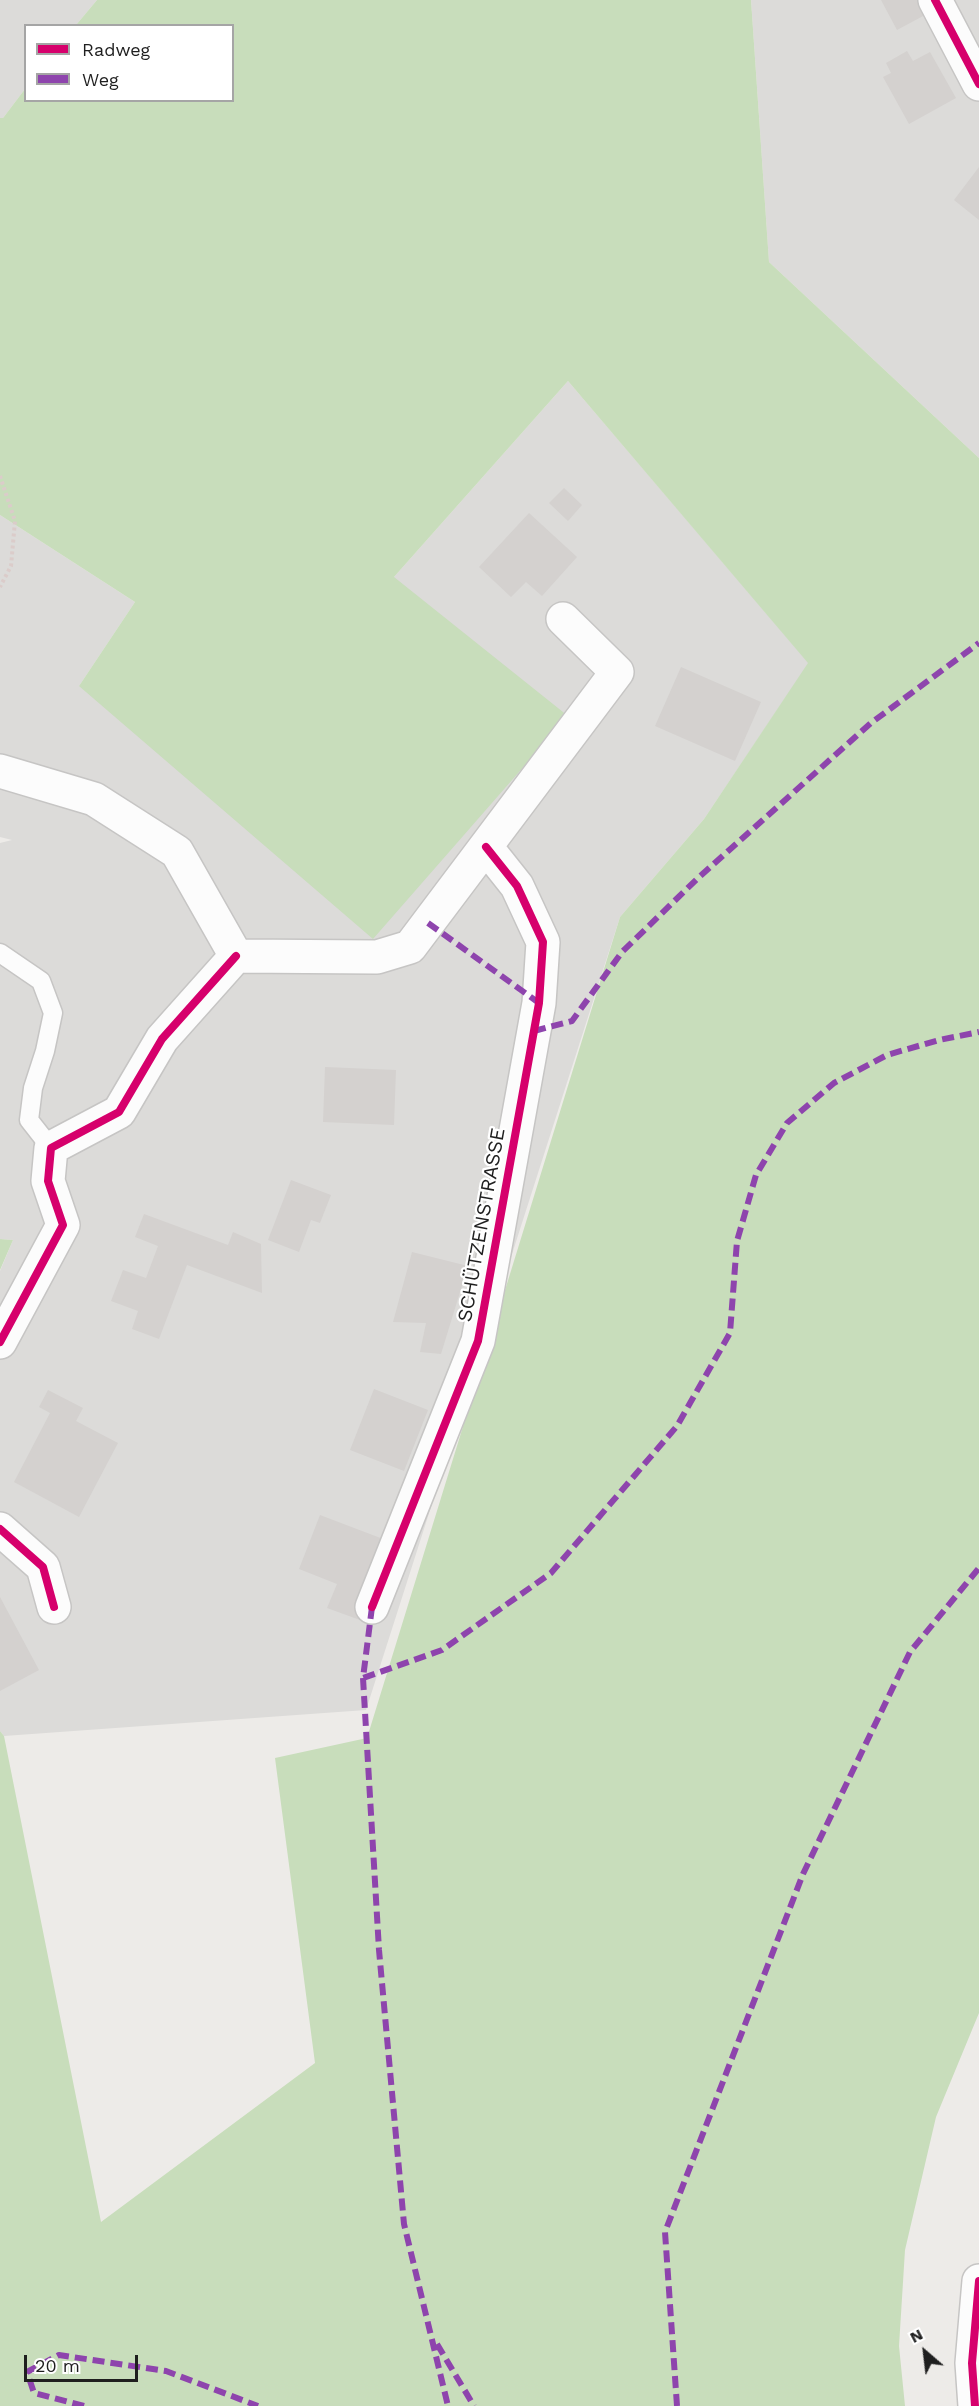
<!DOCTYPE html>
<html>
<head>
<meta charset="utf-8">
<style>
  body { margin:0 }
  #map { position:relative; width:979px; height:2406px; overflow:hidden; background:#edebe8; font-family:"Work Sans",sans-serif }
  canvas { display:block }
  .legend { position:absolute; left:24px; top:24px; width:210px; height:78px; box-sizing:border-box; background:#fff; border:2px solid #a5a5a5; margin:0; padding:8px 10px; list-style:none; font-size:18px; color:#1f1f1f }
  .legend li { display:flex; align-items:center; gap:12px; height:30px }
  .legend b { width:30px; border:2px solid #a5a5a5 }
  .north { position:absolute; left:895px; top:2322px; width:60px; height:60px; -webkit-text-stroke:4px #fff; paint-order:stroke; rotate:332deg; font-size:16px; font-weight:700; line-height:24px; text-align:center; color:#1f1f1f }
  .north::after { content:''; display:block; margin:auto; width:21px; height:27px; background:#1f1f1f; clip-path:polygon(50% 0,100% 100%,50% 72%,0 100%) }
  .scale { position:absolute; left:24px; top:2355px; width:114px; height:27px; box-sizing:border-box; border:3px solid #1f1f1f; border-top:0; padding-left:8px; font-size:18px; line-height:21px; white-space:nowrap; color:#1f1f1f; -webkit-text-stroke:4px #fff; paint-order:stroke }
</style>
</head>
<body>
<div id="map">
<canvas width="979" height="2406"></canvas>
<ul class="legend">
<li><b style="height:8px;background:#d6006c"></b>Radweg</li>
<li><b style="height:8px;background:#8e44ad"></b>Weg</li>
</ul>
<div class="north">N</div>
<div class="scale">20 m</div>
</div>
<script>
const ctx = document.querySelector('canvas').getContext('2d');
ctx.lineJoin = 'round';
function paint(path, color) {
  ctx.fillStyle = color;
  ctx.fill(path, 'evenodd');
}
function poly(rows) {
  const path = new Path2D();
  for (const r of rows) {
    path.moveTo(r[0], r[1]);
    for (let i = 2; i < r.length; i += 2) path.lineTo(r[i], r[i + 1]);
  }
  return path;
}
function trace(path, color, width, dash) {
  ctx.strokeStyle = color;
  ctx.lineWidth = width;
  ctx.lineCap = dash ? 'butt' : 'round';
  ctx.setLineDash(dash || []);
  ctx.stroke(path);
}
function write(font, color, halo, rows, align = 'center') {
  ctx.font = font + ' "Work Sans",sans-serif';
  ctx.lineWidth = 4.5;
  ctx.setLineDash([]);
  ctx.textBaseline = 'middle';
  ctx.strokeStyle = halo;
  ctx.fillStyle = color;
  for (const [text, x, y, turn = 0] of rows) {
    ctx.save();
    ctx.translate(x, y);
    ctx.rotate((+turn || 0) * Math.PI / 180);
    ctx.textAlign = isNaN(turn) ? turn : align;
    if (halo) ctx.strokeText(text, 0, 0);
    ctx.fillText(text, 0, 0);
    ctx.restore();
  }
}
const residential = poly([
  [0,0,97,0,76,25,26,26,25,89,3,118,0,118],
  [751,0,979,0,979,458,769,262],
  [568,381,809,663,704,819,620,917,366,1710,4,1736,0,1731,0,1271,13,1240,0,1239,0,843,12,840,0,837,0,515,135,602,79,686,394,577]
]);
const forest = poly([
  [97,0,751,0,769,262,979,458,979,2013,936,2117,905,2250,899,2346,905,2406,0,2406,0,1731,4,1736,101,2222,315,2063,275,1758,367,1738,620,917,704,819,808,663,568,381,394,577,568,716,373,939,79,686,135,602,0,515,0,118,3,118,25,89,26,100,232,100,232,26,76,25],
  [0,1239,13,1240,0,1270]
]);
const building = poly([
  [881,0,917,0,925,15,897,30],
  [907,51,913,61,930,52,956,98,909,124,883,77,891,73,886,63],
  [979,167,979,220,954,200],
  [564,488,582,505,568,521,549,503],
  [529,513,577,557,542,596,526,582,511,597,479,567],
  [681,667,761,702,735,761,655,726],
  [325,1067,396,1070,394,1125,323,1122],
  [291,1180,331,1195,320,1223,311,1220,299,1252,268,1240],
  [144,1214,228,1245,233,1232,261,1244,262,1293,187,1265,159,1339,132,1329,138,1311,111,1301,123,1270,146,1278,158,1246,135,1237],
  [412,1252,468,1266,441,1354,420,1352,426,1323,393,1322],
  [374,1389,428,1410,404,1471,350,1450],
  [48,1390,83,1408,76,1421,118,1443,79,1517,14,1482,50,1413,39,1407],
  [320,1515,391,1542,360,1620,327,1608,337,1584,299,1569],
  [0,1597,39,1670,0,1691]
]);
const path = poly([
  [0,476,15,521,11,566,0,587]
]);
const lane = poly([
  [0,953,41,981,53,1013,45,1051,33,1088,29,1120,51,1148]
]);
const street = poly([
  [935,0,979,84],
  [0,771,94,799,177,852,236,956],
  [236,956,377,957,410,947,617,672,563,619],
  [0,1342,63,1225,48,1181,51,1148,119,1112,162,1039,236,956],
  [0,1529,43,1567,54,1607],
  [372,1607,478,1341,539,1003,543,942,517,886,486,847],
  [975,2406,972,2363,979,2281]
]);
const quiet = poly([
  [428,923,539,1003],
  [534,1031,572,1021,622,952,698,878,871,723,979,643],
  [372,1607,363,1678,442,1650,551,1573,677,1426,730,1333,737,1241,756,1175,787,1123,834,1083,887,1055,939,1040,979,1032],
  [363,1678,379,1950,404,2224,448,2406],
  [437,2344,474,2406],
  [84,2406,34,2393,27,2372,59,2355,166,2371,258,2406],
  [677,2406,665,2232,803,1874,910,1652,979,1568]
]);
const cycleway = poly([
  [935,0,979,84],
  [0,1342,63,1225,48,1181,51,1148,119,1112,162,1039,236,956],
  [0,1529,43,1567,54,1607],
  [372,1607,478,1341,539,1003,543,942,517,886,486,847],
  [975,2406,972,2363,979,2281]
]);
const streetNames = [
  ["SCHÜTZENSTRASSE",482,1225,-80]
];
paint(residential, '#dcdbd9');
paint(forest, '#c8ddbb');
paint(building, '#d4d1cf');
trace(lane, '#c6c5c4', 21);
trace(street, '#c6c5c4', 36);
trace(path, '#dbccca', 4, [3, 3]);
trace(lane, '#fcfcfc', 18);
trace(street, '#fcfcfc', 33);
trace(quiet, '#8e44ad', 6, [12, 6]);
trace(cycleway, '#d6006c', 8);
write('20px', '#1f1f1f', '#fff', streetNames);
</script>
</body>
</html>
